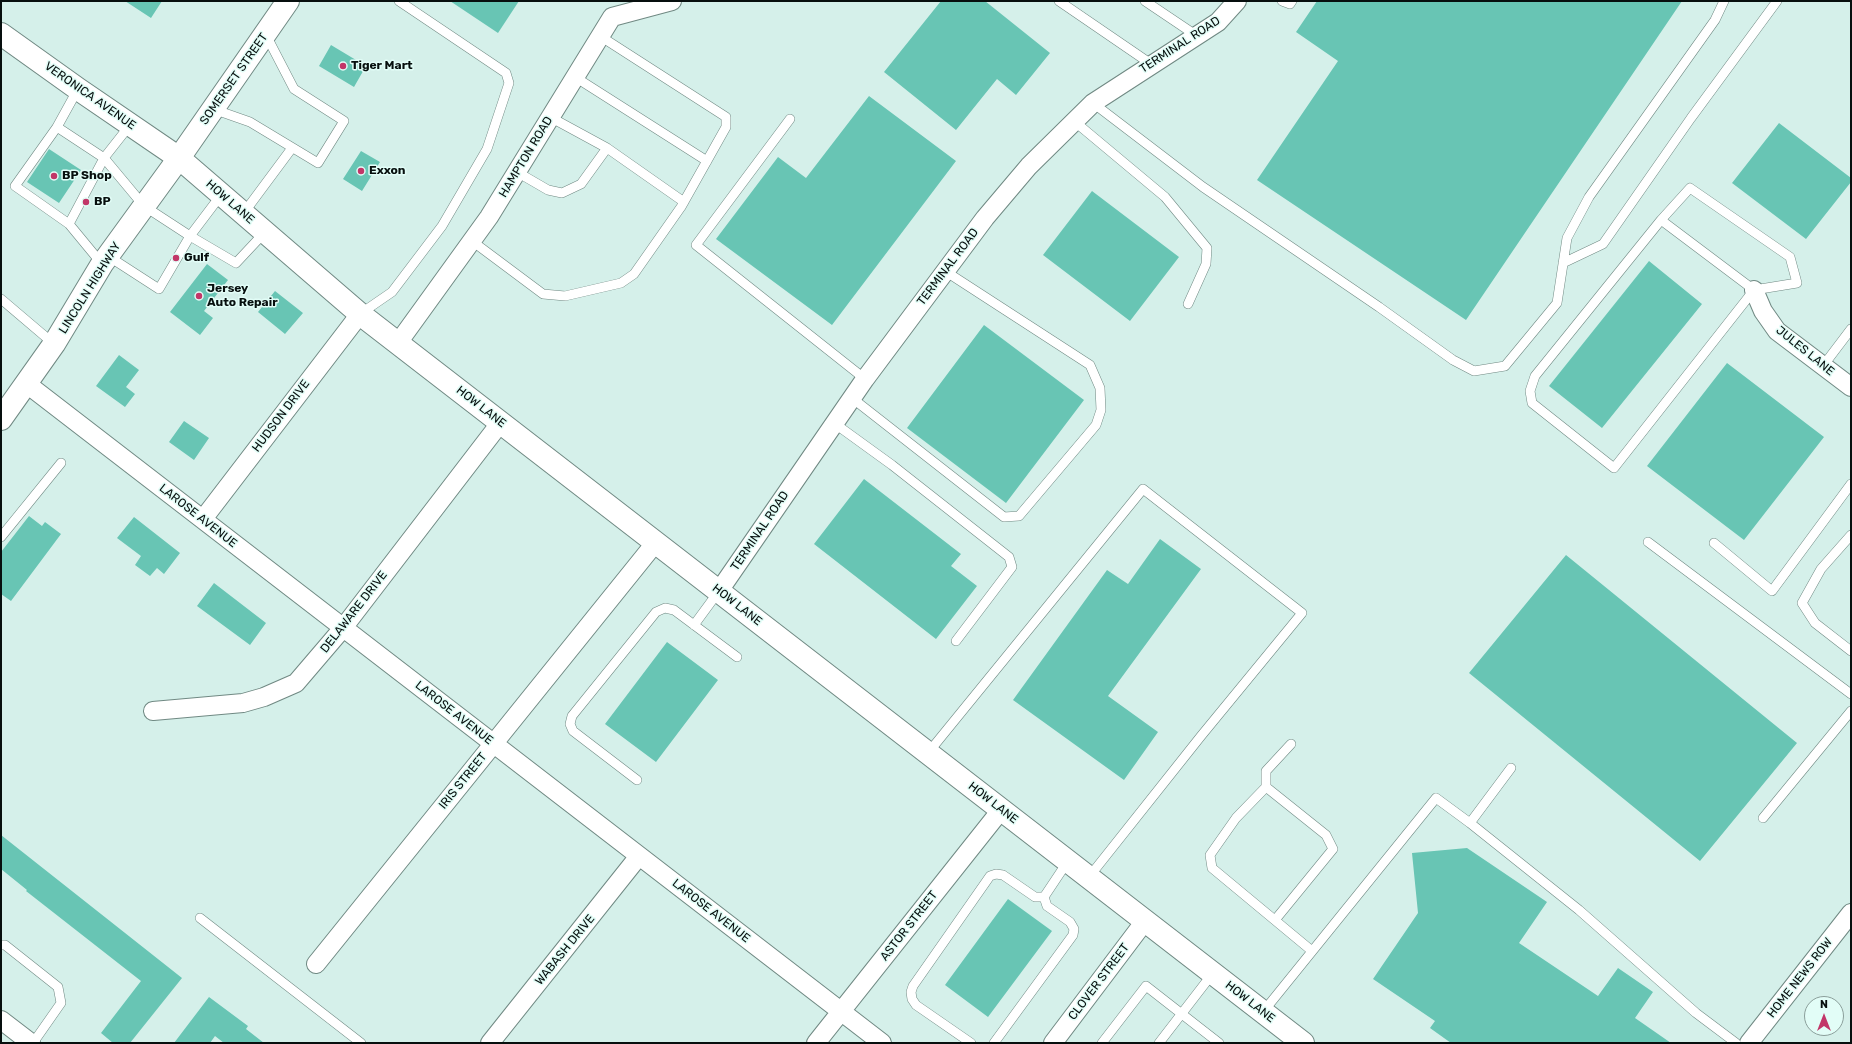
<!DOCTYPE html>
<html>
<head>
<meta charset="utf-8">
<style>
  body { margin:0 }
  #map { position:relative; width:1852px; height:1044px; overflow:hidden; background:#d5f0ea; font-family:Rubik,sans-serif }
  canvas { display:block }
  .frame { position:absolute; inset:0; border:2px solid #070f0e; pointer-events:none }
  .north { position:absolute; left:1804px; top:996px; width:40px; height:40px; box-sizing:border-box; background:#e2fdf7; border:1px solid #8a9e9a; border-radius:50%; rotate:0deg; font-size:11px; font-weight:700; line-height:16px; text-align:center; color:#070f0e }
  .north::after { content:''; display:block; margin:auto; width:14px; height:18px; background:#c23668; clip-path:polygon(50% 0,100% 100%,50% 72%,0 100%) }
</style>
</head>
<body>
<div id="map">
<canvas width="1852" height="1044"></canvas>
<div class="frame"></div>
<div class="north">N</div>
</div>
<script>
const ctx = document.querySelector('canvas').getContext('2d');
ctx.lineJoin = 'round';
function paint(path, color) {
  ctx.fillStyle = color;
  ctx.fill(path, 'evenodd');
}
function poly(rows) {
  const path = new Path2D();
  for (const r of rows) {
    path.moveTo(r[0], r[1]);
    for (let i = 2; i < r.length; i += 2) path.lineTo(r[i], r[i + 1]);
  }
  return path;
}
function trace(path, color, width, dash) {
  ctx.strokeStyle = color;
  ctx.lineWidth = width;
  ctx.lineCap = dash ? 'butt' : 'round';
  ctx.setLineDash(dash || []);
  ctx.stroke(path);
}
function write(font, color, halo, rows, align = 'center') {
  ctx.font = font + ' Rubik,sans-serif';
  ctx.lineWidth = 3;
  ctx.setLineDash([]);
  ctx.textBaseline = 'middle';
  ctx.strokeStyle = halo;
  ctx.fillStyle = color;
  for (const [text, x, y, turn = 0] of rows) {
    ctx.save();
    ctx.translate(x, y);
    ctx.rotate((+turn || 0) * Math.PI / 180);
    ctx.textAlign = isNaN(turn) ? turn : align;
    if (halo) ctx.strokeText(text, 0, 0);
    ctx.fillText(text, 0, 0);
    ctx.restore();
  }
}
const building = poly([
  [125,1,162,1,151,18],
  [450,1,519,1,498,33],
  [941,1,985,1,1050,53,1016,95,997,79,956,130,884,72],
  [1317,1,1682,1,1466,320,1257,180,1338,61,1296,32],
  [331,45,366,66,354,87,319,66],
  [869,96,956,161,832,325,716,239,778,157,806,178],
  [1779,123,1851,178,1851,182,1806,239,1732,183],
  [49,149,81,170,59,203,27,182],
  [361,151,380,162,362,191,343,179],
  [1092,191,1179,257,1130,321,1043,255],
  [1649,261,1702,304,1602,428,1549,386],
  [207,264,228,280,204,311,213,318,200,335,170,312],
  [275,291,303,313,285,334,258,312],
  [984,325,1084,400,1006,503,907,428],
  [119,355,139,370,126,387,135,394,125,407,96,386],
  [1727,363,1824,437,1744,540,1647,466],
  [184,421,209,438,194,460,169,442],
  [864,479,961,554,951,566,977,586,936,639,814,544],
  [29,516,42,526,45,522,61,534,11,601,1,594,1,552],
  [134,517,180,553,164,574,157,568,150,576,135,565,141,556,117,538],
  [1160,539,1201,569,1108,696,1158,732,1124,780,1013,700,1107,570,1128,584],
  [1566,555,1797,743,1700,861,1469,673],
  [214,583,266,623,250,645,197,606],
  [667,642,718,680,656,762,605,724],
  [1,835,182,978,130,1043,113,1043,101,1033,141,981,26,891,27,890,1,869],
  [1467,848,1547,902,1519,943,1598,996,1618,968,1653,992,1635,1018,1671,1043,1451,1043,1430,1028,1435,1021,1373,979,1418,913,1412,853],
  [1008,899,1052,931,988,1017,945,985],
  [209,997,248,1026,246,1029,264,1043,224,1043,215,1036,210,1043,174,1043]
]);
const service = poly([
  [1059,1,1151,64],
  [1145,1,1197,36],
  [1282,1,1290,4,1292,1],
  [575,77,707,161],
  [78,89,57,127,104,158,130,125],
  [1093,103,1203,187,1379,307,1453,360,1474,371,1505,366,1557,303,1567,238,1589,197,1715,20,1724,1],
  [213,109,250,122,318,163,344,121,294,89,266,35],
  [790,119,696,245,865,379],
  [1074,121,1165,197,1207,248,1206,264,1188,304],
  [57,127,15,186,69,224],
  [607,148,684,202],
  [517,172,548,190,562,193,581,184,607,148,550,117],
  [221,195,190,236,236,263,265,232],
  [243,214,292,148],
  [1661,220,1690,188,1790,257,1797,283,1754,290,1614,468,1532,403,1530,391,1535,376,1661,220,1754,290],
  [472,241,543,294,565,296,621,283,634,274,681,207,726,127,726,117,600,36],
  [1563,263,1603,244,1691,118,1777,1],
  [102,264,69,224,104,158,144,206,190,236,159,289,108,256],
  [1,299,54,344],
  [360,314,392,292,442,226,487,149,509,83,506,73,399,1],
  [1823,366,1851,329],
  [852,398,1004,517,1019,516,1096,425,1101,410,1100,388,1090,365,945,271],
  [834,423,892,465,1009,557,1012,567,956,641],
  [1851,535,1821,569,1802,603,1815,623,1851,651],
  [1,537,61,463],
  [1648,542,1851,694],
  [1714,543,1772,591,1851,484],
  [694,625,719,591],
  [928,753,1143,489,1302,613,1201,736,1089,877],
  [637,780,573,731,570,724,572,716,656,612,665,608,674,610,737,657],
  [1266,787,1266,771,1291,744],
  [1763,818,1851,711],
  [1470,823,1579,910,1696,1013,1736,1043],
  [1044,897,1068,861],
  [200,918,361,1043],
  [1275,920,1333,849,1326,835,1266,787,1236,818,1210,855,1212,868,1312,951],
  [1,945,5,945,58,987,61,1003,33,1043],
  [1263,1012,1436,798,1470,823,1511,768],
  [971,1043,916,1005,912,999,911,992,913,986,990,876,996,874,1003,875,1035,897,1044,897],
  [994,1043,1073,935,1074,929,1070,922,1047,906,1044,897],
  [1102,1043,1146,986,1219,1043],
  [1159,1043,1213,973]
]);
const minor = poly([
  [1754,290,1763,311,1777,331,1851,387],
  [398,343,489,217,612,17,672,1],
  [27,384,882,1043],
  [203,519,360,314],
  [719,591,865,379,985,218,1029,166,1093,103,1218,22,1237,1],
  [153,711,243,703,264,697,296,683,343,628,501,422],
  [316,964,656,542],
  [1,1020,31,1043],
  [490,1043,639,856],
  [816,1043,1001,810],
  [1053,1043,1145,921],
  [1749,1043,1851,913]
]);
const tertiary = poly([
  [1,34,78,89,179,158]
]);
const secondary = poly([
  [179,158,360,314,1303,1043],
  [1,419,54,344,102,264,179,158,288,1]
]);
const markers = [
  [343,66,4,"#c23668"],
  [361,171,4,"#c23668"],
  [54,176,4,"#c23668"],
  [86,202,4,"#c23668"],
  [176,258,4,"#c23668"],
  [199,296,4,"#c23668"]
];
const streetNames = [
  ["TERMINAL ROAD",1180,45,-33],
  ["SOMERSET STREET",234,79,-55],
  ["VERONICA AVENUE",90,96,35],
  ["HAMPTON ROAD",526,157,-59],
  ["HOW LANE",230,202,41],
  ["TERMINAL ROAD",948,267,-53],
  ["LINCOLN HIGHWAY",90,288,-58],
  ["JULES LANE",1805,351,39],
  ["HOW LANE",481,407,38],
  ["HUDSON DRIVE",281,416,-53],
  ["LAROSE AVENUE",198,516,38],
  ["TERMINAL ROAD",760,531,-56],
  ["HOW LANE",737,605,38],
  ["DELAWARE DRIVE",354,612,-52],
  ["LAROSE AVENUE",454,713,38],
  ["IRIS STREET",463,781,-51],
  ["HOW LANE",993,803,38],
  ["LAROSE AVENUE",711,911,38],
  ["ASTOR STREET",909,926,-52],
  ["WABASH DRIVE",565,950,-51],
  ["HOME NEWS ROW",1800,978,-52],
  ["CLOVER STREET",1099,982,-53],
  ["HOW LANE",1250,1002,38]
];
const poiNames = [
  ["Tiger Mart",351,66],
  ["Exxon",369,171],
  ["BP Shop",62,176],
  ["BP",94,202],
  ["Gulf",184,258],
  ["Jersey",207,289],
  ["Auto Repair",207,303]
];
paint(building, '#68c5b4');
trace(service, '#708983', 10);
trace(minor, '#708983', 20);
trace(tertiary, '#708983', 24);
trace(secondary, '#708983', 24);
trace(service, '#fff', 9);
trace(minor, '#fff', 18);
trace(tertiary, '#fff', 22);
trace(secondary, '#fff', 22);
for (const [x, y, r, color] of markers) {
  const dot = new Path2D();
  dot.arc(x, y, r, 0, 2 * Math.PI);
  ctx.fillStyle = color;
  ctx.fill(dot);
  trace(dot, '#e2fdf7', 1.5);
}
write('12px', '#070f0e', '#e2fdf7', streetNames);
write('bold 12px', '#070f0e', '#e2fdf7', poiNames, 'left');
</script>
</body>
</html>
